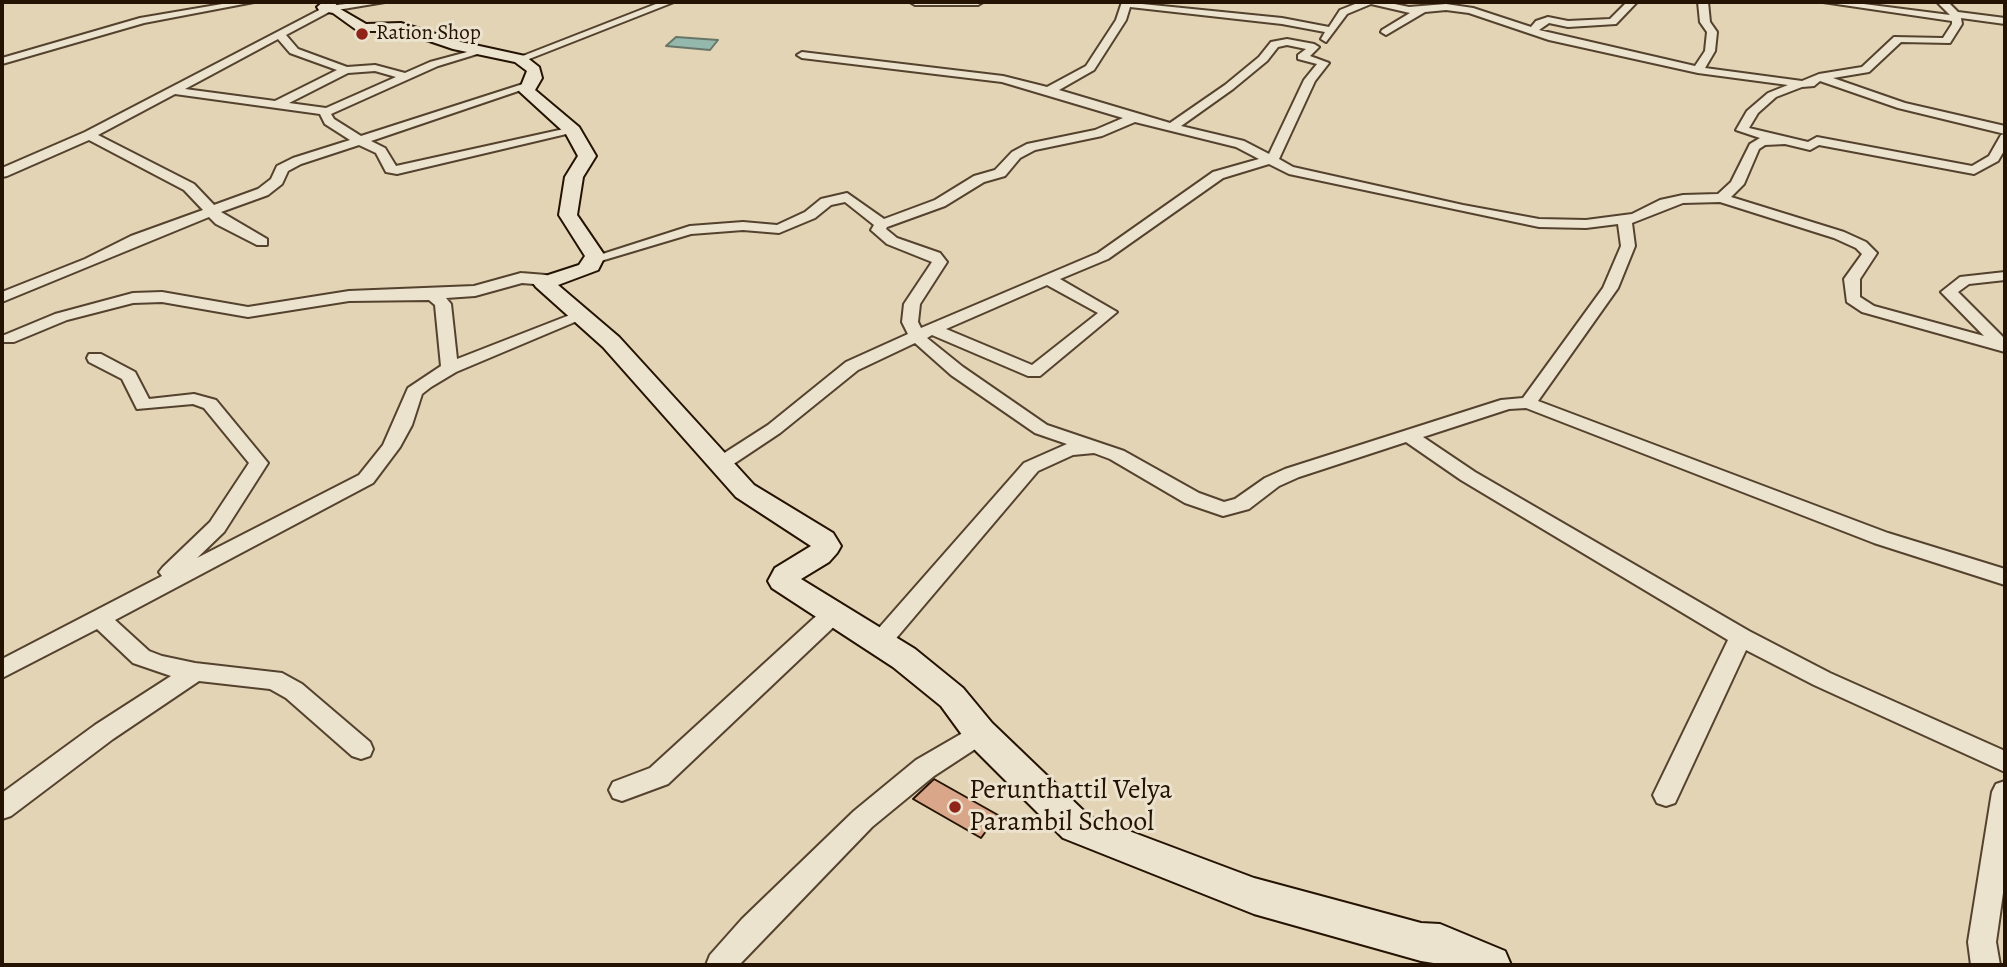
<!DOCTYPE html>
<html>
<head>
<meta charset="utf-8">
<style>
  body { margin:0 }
  #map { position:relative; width:2007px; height:967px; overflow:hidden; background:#e2d4b4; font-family:Alegreya,serif }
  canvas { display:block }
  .frame { position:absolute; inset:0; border:4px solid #241202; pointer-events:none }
</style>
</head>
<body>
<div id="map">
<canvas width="2007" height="967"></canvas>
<div class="frame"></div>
</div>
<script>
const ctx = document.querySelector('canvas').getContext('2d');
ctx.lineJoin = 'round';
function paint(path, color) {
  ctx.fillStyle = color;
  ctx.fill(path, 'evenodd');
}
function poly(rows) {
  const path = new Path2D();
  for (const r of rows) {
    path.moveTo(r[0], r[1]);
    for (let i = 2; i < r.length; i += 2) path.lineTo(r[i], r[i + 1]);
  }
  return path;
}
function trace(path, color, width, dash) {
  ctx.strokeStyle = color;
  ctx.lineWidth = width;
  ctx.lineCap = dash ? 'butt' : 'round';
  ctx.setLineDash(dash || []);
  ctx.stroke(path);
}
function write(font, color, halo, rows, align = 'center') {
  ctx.font = font + ' Alegreya,serif';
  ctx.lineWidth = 6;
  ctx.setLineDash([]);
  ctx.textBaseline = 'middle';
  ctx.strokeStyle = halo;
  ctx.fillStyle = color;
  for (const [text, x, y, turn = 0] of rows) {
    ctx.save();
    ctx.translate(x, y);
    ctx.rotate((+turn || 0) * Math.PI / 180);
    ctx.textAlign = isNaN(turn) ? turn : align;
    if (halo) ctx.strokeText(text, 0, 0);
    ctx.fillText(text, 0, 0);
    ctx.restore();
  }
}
const water = poly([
  [676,37,718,40,710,50,666,46,676,37]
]);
const building = poly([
  [934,779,998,815,981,838,913,799,934,779]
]);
const street = poly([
  [234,2,254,2,144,23,2,64,2,58,140,18,234,2],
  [365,2,385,2,331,11,286,35,298,49,347,67,375,65,405,73,430,62,482,48,487,51,438,66,331,114,334,119,361,136,523,84,533,86,371,141,385,148,396,166,573,127,579,131,397,174,386,172,376,153,359,145,301,164,288,171,282,184,268,195,221,212,267,239,267,245,257,245,216,224,209,217,2,302,2,292,85,259,131,236,203,210,184,190,89,140,7,176,2,177,2,168,85,132,327,6,365,2],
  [278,39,290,53,337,70,275,101,185,89,278,39],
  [375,71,396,77,326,108,289,103,348,73,375,71],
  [175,94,320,114,325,124,350,140,293,158,277,166,271,179,258,189,214,205,194,184,98,135,175,94],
  [661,2,674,2,524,61,515,59,661,2],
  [910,2,983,2,978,5,915,5,910,2],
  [1122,2,1282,18,1329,27,1340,10,1360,2,1385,2,1409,7,1446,4,1473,8,1531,27,1536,21,1548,17,1568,21,1610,19,1627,2,1637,2,1616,24,1568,27,1549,23,1539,30,1695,66,1705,51,1707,32,1700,22,1698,2,1708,2,1710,22,1717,32,1715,51,1705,68,1802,81,1819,74,1862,67,1894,37,1943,38,1952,24,1952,21,1823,2,1848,2,1950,15,1937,2,1948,2,1958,12,2005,18,2005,24,1961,18,1962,24,1950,43,1901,42,1869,72,1833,78,1905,103,2005,126,2005,134,1898,108,1820,81,1814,86,1802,87,1776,97,1758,113,1749,128,1808,142,1817,137,1972,166,1989,156,2001,135,2005,134,2005,149,1998,161,1974,174,1819,145,1810,150,1785,144,1765,145,1759,149,1744,184,1731,197,1844,232,1866,242,1877,253,1860,279,1860,297,1874,306,1984,336,1941,292,1960,277,2005,272,2005,280,1969,284,1958,292,2005,339,2005,352,1862,312,1847,302,1844,279,1862,254,1856,248,1834,238,1720,202,1683,203,1632,223,1635,246,1618,288,1538,401,1888,533,2005,569,2005,585,1874,543,1526,408,1509,409,1423,437,1475,472,1749,631,1830,673,2005,751,2005,772,1814,685,1746,650,1675,803,1666,806,1657,803,1653,795,1728,640,1461,480,1406,442,1299,477,1279,486,1249,509,1223,516,1185,503,1110,459,1094,453,1073,455,1038,471,887,649,879,652,871,649,868,643,871,637,1024,463,1067,444,1035,433,951,375,915,343,858,370,780,433,729,467,715,467,713,463,715,459,768,425,846,362,908,334,902,322,904,304,932,262,887,244,871,230,874,225,845,202,831,205,815,218,779,233,743,230,691,234,594,263,587,259,690,226,743,222,777,225,805,212,821,199,847,193,884,219,935,200,974,176,995,170,1012,152,1027,144,1095,130,1123,118,1002,82,802,58,797,55,802,52,1003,76,1047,87,1086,66,1116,20,1122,2],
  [1371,4,1410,13,1382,30,1381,32,1386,35,1425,12,1446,10,1469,13,1549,40,1698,73,1788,85,1768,93,1747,111,1736,130,1760,138,1750,144,1731,182,1718,194,1683,195,1660,200,1632,214,1586,220,1539,219,1463,205,1293,167,1279,159,1315,81,1329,63,1310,56,1319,47,1314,44,1287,39,1271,42,1259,57,1225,85,1170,123,1059,90,1094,70,1126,20,1130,7,1282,24,1325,32,1321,39,1326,42,1347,14,1371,4],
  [1287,45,1306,49,1298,55,1298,59,1317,64,1304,80,1269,154,1244,141,1181,126,1233,89,1267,61,1278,47,1287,45],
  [1135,122,1236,147,1259,159,1213,172,1098,253,921,328,918,322,920,304,947,262,940,253,897,238,886,229,887,227,945,206,984,182,1005,176,1020,158,1035,150,1102,136,1135,122],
  [1269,164,1289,174,1539,227,1586,228,1618,224,1621,246,1603,288,1523,398,1501,400,1285,469,1265,478,1235,499,1224,502,1199,493,1124,451,1047,425,963,367,927,338,932,335,1028,376,1040,376,1117,312,1060,279,1108,259,1223,178,1269,164],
  [1047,285,1098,313,1032,365,946,329,1047,285],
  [521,273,546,275,554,280,546,285,522,283,475,296,446,298,451,304,457,359,575,313,581,311,589,316,456,372,431,387,422,394,412,425,400,447,373,483,115,620,149,651,162,656,195,663,282,673,302,684,370,742,373,749,370,756,361,759,352,756,286,698,270,689,199,681,113,739,11,816,2,819,2,793,95,725,171,676,133,663,97,629,2,678,2,659,162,576,159,572,163,567,210,522,249,463,204,408,193,404,137,409,122,379,89,362,87,358,89,354,101,354,135,372,149,399,194,394,216,400,268,463,224,532,197,558,359,475,383,445,408,388,441,366,435,305,429,300,349,301,248,317,162,302,133,303,67,320,14,342,2,342,2,336,55,314,133,293,162,292,248,307,349,291,474,286,521,273],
  [833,606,841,608,844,614,841,620,668,784,622,801,613,798,609,790,613,782,650,768,825,608,833,606],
  [980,723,989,726,992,733,989,740,934,776,872,827,739,965,706,965,710,955,742,919,854,811,916,760,980,723],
  [2005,781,2005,879,1996,942,2000,965,1971,965,1968,942,1992,792,1996,784,2005,781]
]);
const secondary = poly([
  [323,2,338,2,335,6,366,24,401,23,461,42,525,56,539,67,542,78,535,90,579,127,596,156,583,177,577,215,605,256,598,270,558,285,619,337,754,485,833,533,841,546,837,553,829,562,801,579,915,649,963,688,992,723,1089,816,1254,878,1421,923,1440,924,1505,951,1511,965,1446,965,1421,961,1254,914,1063,838,968,743,941,706,893,667,772,588,768,581,775,568,811,546,736,497,603,347,536,287,533,283,536,279,579,265,585,256,559,215,565,177,578,156,566,134,519,91,527,71,515,62,453,49,400,31,358,31,333,13,319,10,317,7,323,2]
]);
const markers = [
  [362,34,7,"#8f2418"],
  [955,807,7,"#8f2418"]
];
const farPoinames = [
  ["Ration Shop",376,34]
];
const nearPoinames = [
  ["Perunthattil Velya",969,791],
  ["Parambil School",969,823]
];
paint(water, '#95b8ad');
trace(water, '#687669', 2);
paint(building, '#d9a689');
trace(building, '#241202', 2);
trace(street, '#54422e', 4);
trace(secondary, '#241202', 4);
paint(street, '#ece3ce');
paint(secondary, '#ece3ce');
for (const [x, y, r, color] of markers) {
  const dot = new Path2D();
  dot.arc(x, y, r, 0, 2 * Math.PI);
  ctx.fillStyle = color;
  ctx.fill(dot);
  trace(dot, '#ece3ce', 2.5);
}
write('21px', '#241202', '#ece3ce', farPoinames, 'left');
write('28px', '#241202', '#ece3ce', nearPoinames, 'left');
</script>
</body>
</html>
